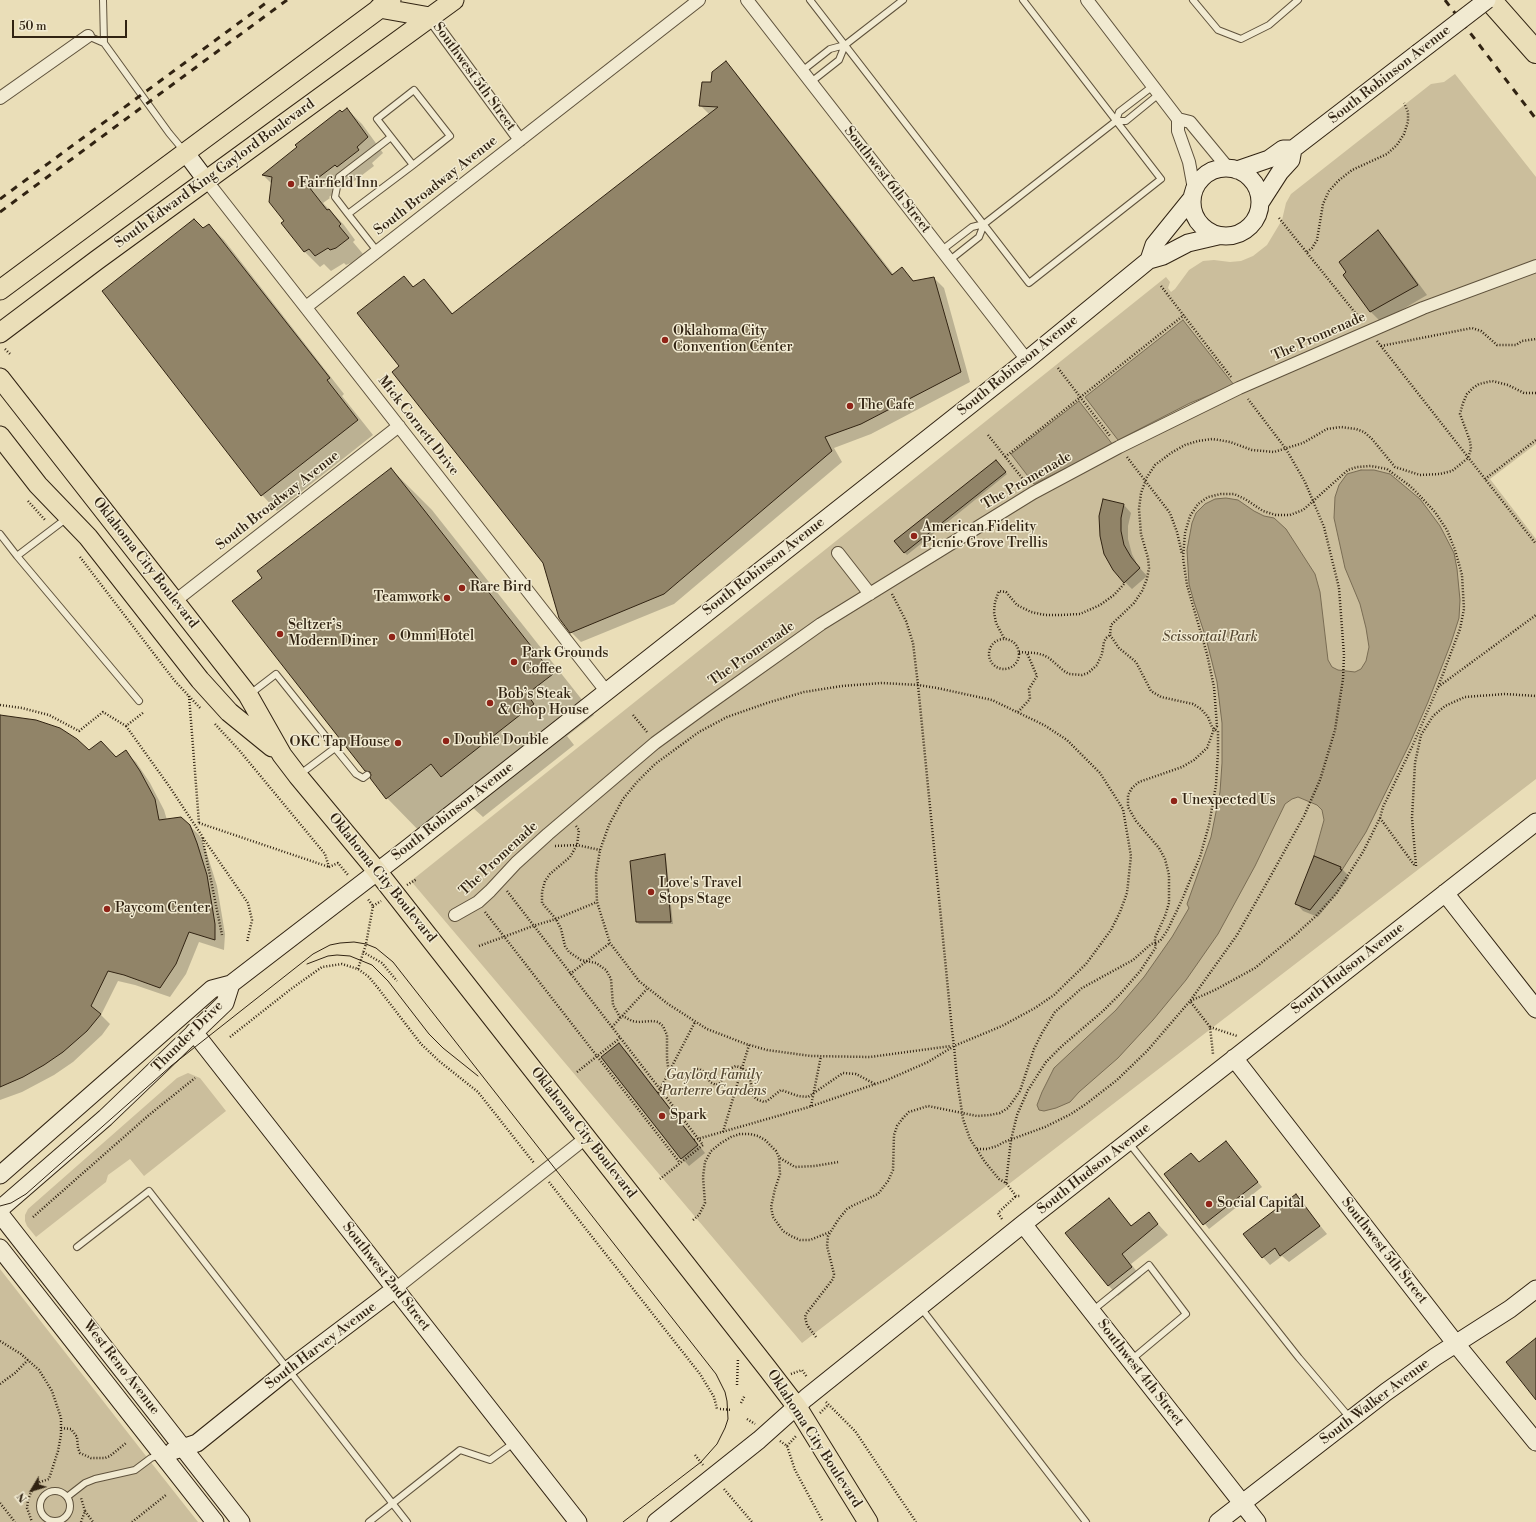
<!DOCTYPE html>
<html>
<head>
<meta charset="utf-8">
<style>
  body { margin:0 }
  #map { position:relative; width:1536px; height:1522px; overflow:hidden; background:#eadeb8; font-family:"Libre Bodoni",serif }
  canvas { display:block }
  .north { position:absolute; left:12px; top:1470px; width:40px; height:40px; -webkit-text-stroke:3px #f1ead1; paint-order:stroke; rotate:232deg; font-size:11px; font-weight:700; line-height:16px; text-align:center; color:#312312 }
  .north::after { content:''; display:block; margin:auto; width:14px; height:18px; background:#312312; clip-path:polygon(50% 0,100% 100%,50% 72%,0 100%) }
  .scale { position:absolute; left:12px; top:20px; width:115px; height:18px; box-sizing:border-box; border:2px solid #312312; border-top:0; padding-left:5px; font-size:12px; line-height:14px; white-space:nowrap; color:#312312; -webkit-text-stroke:3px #f1ead1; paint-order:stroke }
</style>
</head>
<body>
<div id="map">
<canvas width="1536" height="1522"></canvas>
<div class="north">N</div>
<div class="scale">50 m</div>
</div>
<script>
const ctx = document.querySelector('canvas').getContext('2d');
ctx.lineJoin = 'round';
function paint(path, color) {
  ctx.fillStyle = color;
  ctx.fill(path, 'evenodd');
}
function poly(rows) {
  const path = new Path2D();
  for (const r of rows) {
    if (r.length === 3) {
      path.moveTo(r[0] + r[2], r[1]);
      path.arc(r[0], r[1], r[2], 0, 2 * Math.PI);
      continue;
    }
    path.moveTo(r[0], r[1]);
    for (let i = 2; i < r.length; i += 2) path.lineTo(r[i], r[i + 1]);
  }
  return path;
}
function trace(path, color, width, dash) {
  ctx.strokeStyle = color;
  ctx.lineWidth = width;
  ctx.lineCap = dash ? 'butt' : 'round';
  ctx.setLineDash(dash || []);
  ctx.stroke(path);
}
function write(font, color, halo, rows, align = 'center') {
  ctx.font = font + ' "Libre Bodoni",serif';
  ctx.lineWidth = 3;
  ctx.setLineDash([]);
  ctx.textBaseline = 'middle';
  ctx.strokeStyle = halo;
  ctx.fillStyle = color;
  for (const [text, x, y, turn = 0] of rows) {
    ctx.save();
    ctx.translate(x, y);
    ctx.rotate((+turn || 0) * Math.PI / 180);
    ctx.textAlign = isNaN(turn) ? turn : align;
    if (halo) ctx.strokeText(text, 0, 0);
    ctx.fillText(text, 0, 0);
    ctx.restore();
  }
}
const green = poly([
  [1455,74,1536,177,1536,444,1490,479,1536,539,1536,779,802,1343,411,881,1166,277,1170,282,1168,288,1171,292,1175,289,1189,270,1203,261,1214,260,1230,262,1241,261,1253,256,1267,245,1282,220,1286,203,1291,194,1431,84,1444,82],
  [188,1073,200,1078,226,1111,144,1176,130,1159,108,1175,106,1182,36,1237,27,1226,25,1221,25,1215,28,1209,177,1078],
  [0,1269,153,1465,198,1522,0,1522]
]);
const water = poly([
  [1183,320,1234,385,1190,403,1118,440,1085,397,1183,320],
  [1079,401,1113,445,1034,484,1011,454,1079,401],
  [1361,470,1374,470,1390,474,1420,499,1429,511,1440,526,1454,553,1457,569,1460,600,1459,618,1451,643,1428,702,1410,743,1366,832,1342,870,1340,869,1341,867,1314,856,1324,820,1322,810,1317,805,1298,797,1292,799,1285,804,1255,866,1218,934,1186,980,1153,1020,1118,1058,1079,1092,1070,1102,1056,1108,1044,1111,1039,1110,1037,1105,1042,1092,1054,1068,1116,1010,1144,977,1172,937,1189,908,1187,904,1211,837,1220,792,1222,763,1222,723,1217,682,1206,638,1194,602,1189,584,1187,550,1192,523,1196,513,1205,504,1215,499,1226,498,1238,500,1254,511,1264,516,1274,518,1286,529,1315,574,1320,592,1328,660,1332,667,1338,670,1355,672,1361,669,1366,661,1369,647,1366,628,1360,604,1345,568,1334,518,1335,497,1339,485,1347,474,1361,470]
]);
const shadow = poly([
  [726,63,736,73,894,275,902,269,915,282,934,278,944,288,970,382,871,434,834,448,842,462,674,604,581,642,571,632,544,563,400,366,404,277,414,288,424,280,434,290,453,314,710,115,700,105,712,83],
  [347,109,362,124,383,153,372,163,374,166,353,182,351,180,329,197,330,198,323,203,344,225,355,240,353,242,363,254,351,263,346,265,344,263,331,271,324,264,320,267,305,252,282,223,285,221,272,184,263,175],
  [209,225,224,240,344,394,342,396,373,435,277,511,262,495,203,229],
  [1378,231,1388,242,1427,295,1381,322,1371,312,1344,275],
  [998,463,1007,474,907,555,905,553,896,541],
  [391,469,432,510,594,715,567,736,574,745,483,817,471,806,428,840,387,798,372,777,365,771,263,578],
  [1124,505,1131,513,1128,526,1128,539,1132,554,1138,566,1147,576,1132,589,1125,582,1100,516],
  [0,716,36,721,67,733,89,752,116,758,125,752,136,762,150,783,164,810,167,820,189,825,200,836,207,854,217,886,225,934,224,950,199,942,186,974,170,997,135,985,118,981,101,1015,110,1024,102,1035,73,1062,54,1075,22,1092,0,1100],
  [664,856,666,858,673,924,639,924,637,922],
  [1315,857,1341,868,1348,875,1347,877,1349,878,1318,917,1303,911,1296,903],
  [619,1044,627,1052,705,1153,689,1166,682,1158],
  [1226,1142,1262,1187,1209,1229,1166,1175,1199,1163],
  [1295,1195,1327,1234,1289,1262,1282,1256,1270,1265,1263,1257],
  [1109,1200,1132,1226,1148,1213,1168,1235,1131,1264,1141,1277,1118,1296,1108,1285]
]);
const building = poly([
  [726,61,892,275,902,267,913,281,934,277,961,372,861,424,825,437,832,451,664,594,570,633,559,618,543,563,392,372,399,366,357,313,404,276,413,287,424,279,452,314,718,107,699,106,702,82,711,82,712,72,726,61],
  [347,108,368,137,357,147,359,150,337,167,335,165,314,181,315,182,309,187,327,210,329,209,341,224,339,226,349,238,336,248,330,250,328,248,315,256,309,249,304,252,281,223,284,221,269,202,272,177,262,175,297,147,295,145,340,110,342,112,347,108],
  [194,219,203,228,209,224,330,378,327,380,358,420,261,496,102,291,194,219],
  [1378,230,1418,285,1370,312,1343,275,1346,272,1339,262,1378,230],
  [996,460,1006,472,904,553,894,541,996,460],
  [391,468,553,674,527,694,534,704,441,777,431,764,386,799,370,778,371,775,370,772,365,771,232,601,262,578,257,571,391,468],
  [1103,499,1124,504,1121,518,1121,531,1124,545,1131,557,1140,568,1124,583,1113,570,1104,554,1100,536,1099,516,1103,499],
  [0,715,36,720,60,728,77,739,89,750,101,741,116,757,126,750,140,771,155,799,159,820,181,817,190,825,197,843,207,875,215,924,215,940,189,932,176,964,160,988,124,975,108,971,91,1006,101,1014,87,1031,63,1052,44,1065,23,1077,0,1087,0,715],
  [665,854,671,922,636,922,630,861,665,854],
  [1314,856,1341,867,1340,869,1342,870,1310,910,1295,904,1314,856],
  [619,1043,698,1145,681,1159,601,1057,619,1043],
  [1226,1141,1258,1182,1203,1225,1164,1174,1191,1153,1199,1162,1226,1141],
  [1296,1194,1320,1226,1280,1256,1275,1248,1262,1258,1243,1234,1296,1194],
  [1109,1198,1131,1226,1149,1212,1158,1224,1122,1254,1132,1267,1108,1286,1065,1233,1109,1198],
  [1536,1338,1536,1400,1506,1362,1536,1338]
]);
const path = poly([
  [1279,218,1361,320],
  [1307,252,1312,248,1317,240,1323,204,1329,191,1338,181,1352,170,1387,154,1397,145,1404,134,1408,122,1408,112,1404,103],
  [1161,286,1231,377],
  [1377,341,1536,544],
  [1381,346,1472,328,1481,331,1497,345,1516,345,1522,341,1536,339],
  [5,349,10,354],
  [1058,368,1110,436],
  [988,435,1026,483],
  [1005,457,1184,315],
  [1127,457,1170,513,1177,532,1182,554],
  [1485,479,1536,440],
  [28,501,46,521],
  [80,557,174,680,201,709],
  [892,594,906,621,913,643,918,685,882,683,842,686,804,692,767,703,727,717,699,732,655,764,637,782,623,799,609,825,600,850,596,874,597,902,610,943,639,981,668,1004,707,1029,746,1044,767,1050,811,1056,870,1057,951,1046],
  [1004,638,996,623,994,612,995,602,999,591,1006,592,1017,605,1031,612,1045,615,1061,615,1080,614,1100,605,1114,595,1124,584],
  [1004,654,15],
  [1019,652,1036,653,1043,655,1049,658,1064,671,1069,674,1082,675,1088,673,1097,665,1102,654,1104,642,1106,638,1110,635],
  [1438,687,1536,615],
  [189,696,199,823],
  [0,705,22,708,49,715,79,731,103,712,126,726,144,712],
  [1018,712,1030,699,1029,689,1037,676,1027,653],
  [633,715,647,732],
  [215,724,239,750,325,854,329,867],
  [126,726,169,786,202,836,222,935],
  [1380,818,1415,866],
  [199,823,329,867],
  [576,826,579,830,577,845,570,857,550,874,545,881,542,892,542,903,556,919,561,929,565,946,569,952,581,960,596,963,606,970,611,979,613,1005,620,1017,623,1016,632,1021,638,1022,653,1021,658,1022,663,1026,667,1035,667,1059,669,1074,672,1078,682,1079,687,1077,697,1069,699,1069,705,1072,710,1082,716,1085,720,1083,727,1070,736,1066,742,1068,749,1073,753,1095,756,1099,764,1102,767,1101,781,1090,798,1096,808,1097,843,1073,856,1074,875,1084],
  [203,838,248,903,252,920,247,942],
  [555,846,577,845,600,850],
  [1416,866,1412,818,1415,763,1421,735,1433,716,1445,706,1465,697,1505,694,1536,696],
  [329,867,338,863,348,875],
  [407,885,417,879],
  [507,891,703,1145,660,1179],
  [373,906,381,901],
  [485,912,680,1163],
  [479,946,533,926,556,919,597,902],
  [363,952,382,963,397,981],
  [358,969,366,944,373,906,368,899],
  [570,974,610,943],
  [612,1027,647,989],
  [1210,1027,1237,1036],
  [230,1037,291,989,322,967,342,964,358,969,369,977,378,988,421,1044,439,1061,478,1092,534,1163],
  [577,1072,620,1038],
  [658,1093,695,1022],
  [811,1106,821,1056],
  [723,1132,749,1045],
  [694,1140,809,1107,887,1080,928,1062,954,1046,1002,1026,1035,1008,1054,995,1086,964,1111,930,1120,912,1127,893,1131,856,1123,809,1100,773,1067,740,1044,725,992,700,937,688,918,685,952,1030,954,1046,957,1079,963,1119,970,1139,985,1162,999,1179,1006,1183,1016,1196,1020,1196],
  [977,1149,987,1149,997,1146,1004,1142,1045,1127,1071,1114,1086,1104,1117,1080,1147,1051,1190,1001,1237,935,1269,879,1304,816,1320,780,1335,730,1343,679,1344,655,1339,588,1324,527,1305,482,1286,449,1248,399],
  [780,1158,795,1167,815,1166,838,1162],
  [549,1182,700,1374,714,1397,717,1409],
  [1006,1183,1011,1140,1017,1115,1028,1090,1046,1062,1062,1046,1103,1011,1121,993,1141,970,1156,947,1155,943,1160,941,1167,931,1181,902,1200,857,1209,825,1216,785,1218,752,1218,731,1214,729,1217,726,1214,687,1207,654,1187,585,1183,558,1185,533,1190,516,1198,504,1208,497,1221,494,1234,494,1245,499,1263,511,1276,515,1290,515,1303,510,1348,470,1357,467,1371,466,1387,469,1410,486,1420,496,1435,512,1447,530,1455,550,1462,575,1464,609,1460,629,1438,687,1412,747,1383,807,1380,818,1363,852,1336,894,1316,916,1293,937,1255,968,1215,990,1190,1001,1210,1027,1213,1054],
  [33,1217,149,1115,195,1078],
  [1002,1219,998,1213,1016,1196],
  [693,1220,699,1215,705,1203,703,1177,705,1162,711,1151,721,1143,731,1137,740,1134,750,1134,758,1136,765,1140,776,1151,779,1157,780,1174,775,1189,771,1207,773,1217,783,1231,791,1236,800,1240,810,1240,830,1232],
  [816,1337,807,1325,805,1317,806,1314,833,1279,834,1274,827,1246,828,1236,838,1220,847,1209,852,1206,878,1194,888,1181,893,1170,894,1135,897,1126,903,1118,909,1112,928,1106,977,1116,990,1115,1000,1113,1008,1108,1020,1091,1034,1049,1042,1033,1055,1012,1082,988,1133,960,1151,944,1155,943,1155,938,1165,916,1169,903,1169,875,1165,859,1159,848,1136,821,1128,807,1128,795,1132,788,1139,782,1182,767,1194,760,1207,748,1214,729,1212,727,1208,717,1201,709,1193,704,1161,697,1151,691,1136,662,1119,648,1110,635,1111,625,1134,603,1142,591,1147,579,1149,568,1148,558,1141,534,1139,509,1141,493,1147,477,1155,465,1171,453,1185,445,1198,441,1212,439,1219,440,1230,442,1252,450,1274,452,1303,443,1327,429,1341,427,1356,429,1364,432,1372,439,1395,467,1420,475,1440,474,1452,471,1468,458,1471,449,1470,441,1460,414,1463,403,1467,394,1473,388,1479,384,1492,381,1508,385,1524,393,1536,393],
  [0,1341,21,1354,39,1370,52,1391,61,1418,61,1435,58,1451,49,1479,40,1482,31,1492,28,1500,27,1508,32,1522],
  [791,1374,802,1370,807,1377],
  [0,1384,15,1373,28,1360],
  [737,1385,738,1358],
  [826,1402,855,1431,916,1522],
  [741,1403,745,1395],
  [720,1409,732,1410],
  [820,1413,828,1405],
  [747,1419,755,1424],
  [61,1428,71,1429,77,1437,78,1448,80,1453,91,1458,105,1458,110,1456,126,1443],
  [780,1441,787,1446,795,1470,823,1522],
  [787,1446,796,1436],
  [695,1455,703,1465],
  [724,1489,752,1522],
  [0,1503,15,1522],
  [85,1511,93,1522],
  [81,1522,85,1511,81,1498],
  [132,1522,166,1495]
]);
const lane = poly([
  [103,0,104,43],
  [810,0,1029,283,1161,179,1023,0],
  [1193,0,1218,30,1241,39,1269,25,1298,0],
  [88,36,104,43,169,133,184,151],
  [802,71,830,49,845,45,903,0],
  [811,82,839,60,845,45],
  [1116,121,1126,121,1159,94],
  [348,214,335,197,339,177,391,137],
  [942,250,972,227,984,224,1116,121,1119,112,1153,86],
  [377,251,348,214,413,165,450,136,414,90,377,119,413,165],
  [950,260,979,237,984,224],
  [67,518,17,556,139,701],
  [0,534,17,556],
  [250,694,276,674,335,748,299,775],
  [335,748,356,774,363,778,367,775],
  [1129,1143,1299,1358,1350,1418],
  [77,1247,149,1191,407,1522],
  [921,1308,1086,1522],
  [1092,1311,1149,1265,1186,1314,1131,1360],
  [55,1506,15],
  [67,1497,85,1483,95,1479,135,1470,151,1458,160,1455],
  [369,1522,460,1450,490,1460,515,1442]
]);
const street = poly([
  [747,0,1027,360],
  [1087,0,1178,119,1178,131,1189,162,1194,189],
  [430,17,520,140],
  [0,98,88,36],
  [1178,119,1190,122,1228,168],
  [206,180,606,691],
  [306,307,699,0],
  [838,553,870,594],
  [175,601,399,426],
  [455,915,478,902,490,891,516,863,548,834,655,743,703,708,821,624,1033,493,1119,447,1239,388,1423,308,1536,266],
  [395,1289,587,1137]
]);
const secondary = poly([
  [185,152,206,180],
  [1226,202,34],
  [1237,170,1269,159,1283,149,1293,149,1418,53],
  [1260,203,1280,172,1291,160,1293,149],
  [1149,260,1154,245,1192,198],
  [1445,893,1536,1009],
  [194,1032,578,1522],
  [1234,1058,1456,1344,1536,1442],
  [0,1175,212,989,231,984],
  [0,1209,105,1118,225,1003,231,984,408,848,817,526,1027,360,1149,260,1163,256,1188,243,1218,236],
  [0,1214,241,1522],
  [1023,1224,1257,1522],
  [0,1248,215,1522],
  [173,1451,197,1443,289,1369,395,1289],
  [656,1522,759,1440,806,1398,1023,1224,1536,822],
  [1218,1522,1386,1392,1435,1357,1510,1309,1536,1289]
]);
const primary = poly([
  [379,8,430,17],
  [0,290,391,0],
  [0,333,97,260,454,0],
  [0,378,248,695,282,755,298,776,377,871,767,1368,797,1407,868,1522],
  [0,436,38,485,88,537,200,680,229,712,272,747]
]);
const highway = poly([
  [1490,0,1536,52]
]);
const tram = poly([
  [307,964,328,956,337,955,350,956,372,965,388,981,429,1034,443,1048,478,1076],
  [0,1206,11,1203,26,1194,171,1066,313,954,330,945,340,943,354,942,366,944,376,948,393,962,716,1374,725,1392,727,1401,728,1419,725,1428,717,1444,701,1462,623,1522]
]);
const rail = poly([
  [1445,0,1536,119],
  [0,199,270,0],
  [0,212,287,0]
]);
const secondaryBridge = poly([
  [1418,53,1487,0]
]);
const markers = [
  [291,184,4,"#8f2418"],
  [665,340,4,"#8f2418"],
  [850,406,4,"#8f2418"],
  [914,536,4,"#8f2418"],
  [462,588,4,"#8f2418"],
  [447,598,4,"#8f2418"],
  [280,634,4,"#8f2418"],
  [392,637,4,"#8f2418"],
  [514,662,4,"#8f2418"],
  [490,703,4,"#8f2418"],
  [446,741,4,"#8f2418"],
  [398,743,4,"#8f2418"],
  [1174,801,4,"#8f2418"],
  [651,892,4,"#8f2418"],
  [107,909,4,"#8f2418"],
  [662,1116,4,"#8f2418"],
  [1209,1204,4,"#8f2418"]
];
const streetNames = [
  ["South Robinson Avenue",1390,75,-38],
  ["Southwest 5th Street",474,77,54],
  ["South Edward King Gaylord Boulevard",215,174,-36],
  ["Southwest 6th Street",887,180,52],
  ["South Broadway Avenue",436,186,-38],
  ["The Promenade",1319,337,-24],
  ["South Robinson Avenue",1018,366,-39],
  ["Mick Cornett Drive",418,426,52],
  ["The Promenade",1027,481,-30],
  ["South Broadway Avenue",278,501,-38],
  ["Oklahoma City Boulevard",145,563,52],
  ["South Robinson Avenue",764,567,-38],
  ["The Promenade",752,654,-35],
  ["South Robinson Avenue",453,812,-38],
  ["The Promenade",499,859,-43],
  ["Oklahoma City Boulevard",382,878,51],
  ["South Hudson Avenue",1348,969,-38],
  ["Thunder Drive",188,1037,-45],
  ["Oklahoma City Boulevard",583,1133,52],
  ["South Hudson Avenue",1094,1169,-38],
  ["Southwest 5th Street",1384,1251,52],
  ["Southwest 2nd Street",386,1277,52],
  ["South Harvey Avenue",321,1346,-37],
  ["West Reno Avenue",121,1368,52],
  ["Southwest 4th Street",1140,1373,52],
  ["South Walker Avenue",1375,1402,-37],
  ["Oklahoma City Boulevard",814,1439,57]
];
const poiNames = [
  ["Fairfield Inn",299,184],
  ["Oklahoma City",673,332],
  ["Convention Center",673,348],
  ["The Cafe",858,406],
  ["American Fidelity",922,528],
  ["Picnic Grove Trellis",922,544],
  ["Rare Bird",470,588],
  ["Teamwork",439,598,"right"],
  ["Seltzer’s",288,626],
  ["Modern Diner",288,642],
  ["Omni Hotel",400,637],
  ["Park Grounds",522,654],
  ["Coffee",522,670],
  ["Bob’s Steak",498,695],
  ["& Chop House",498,711],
  ["Double Double",454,741],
  ["OKC Tap House",390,743,"right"],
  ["Unexpected Us",1182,801],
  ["Love's Travel",659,884],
  ["Stops Stage",659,900],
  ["Paycom Center",115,909],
  ["Spark",670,1116],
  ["Social Capital",1217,1204]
];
const parkNames = [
  ["Scissortail Park",1210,638],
  ["Gaylord Family",714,1076],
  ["Parterre Gardens",714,1092]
];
paint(green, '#cbbe9c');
paint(water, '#ab9e80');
trace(water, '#7a6d54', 1);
paint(shadow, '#0003');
paint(building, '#918468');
trace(building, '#312312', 1);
trace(lane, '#5f523c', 8);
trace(street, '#5f523c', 14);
trace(secondary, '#312312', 19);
trace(primary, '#312312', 21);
trace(highway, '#312312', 24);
trace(path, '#312312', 2.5, [1, 2]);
trace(lane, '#f1ead1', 6);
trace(street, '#f1ead1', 12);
trace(secondary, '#f1ead1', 17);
trace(primary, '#eadeb8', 19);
trace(highway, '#eadeb8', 22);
trace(tram, '#312312', 1);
trace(rail, '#312312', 3, [7, 7]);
trace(secondaryBridge, '#312312', 19, []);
trace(secondaryBridge, '#f1ead1', 17);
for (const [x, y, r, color] of markers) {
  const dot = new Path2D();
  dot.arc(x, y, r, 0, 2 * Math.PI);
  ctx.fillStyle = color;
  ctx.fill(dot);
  trace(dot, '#f1ead1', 1.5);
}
write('14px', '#312312', '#f1ead1', streetNames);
write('14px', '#312312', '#f1ead1', poiNames, 'left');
write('italic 14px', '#584a34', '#f1ead1', parkNames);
</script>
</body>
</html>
